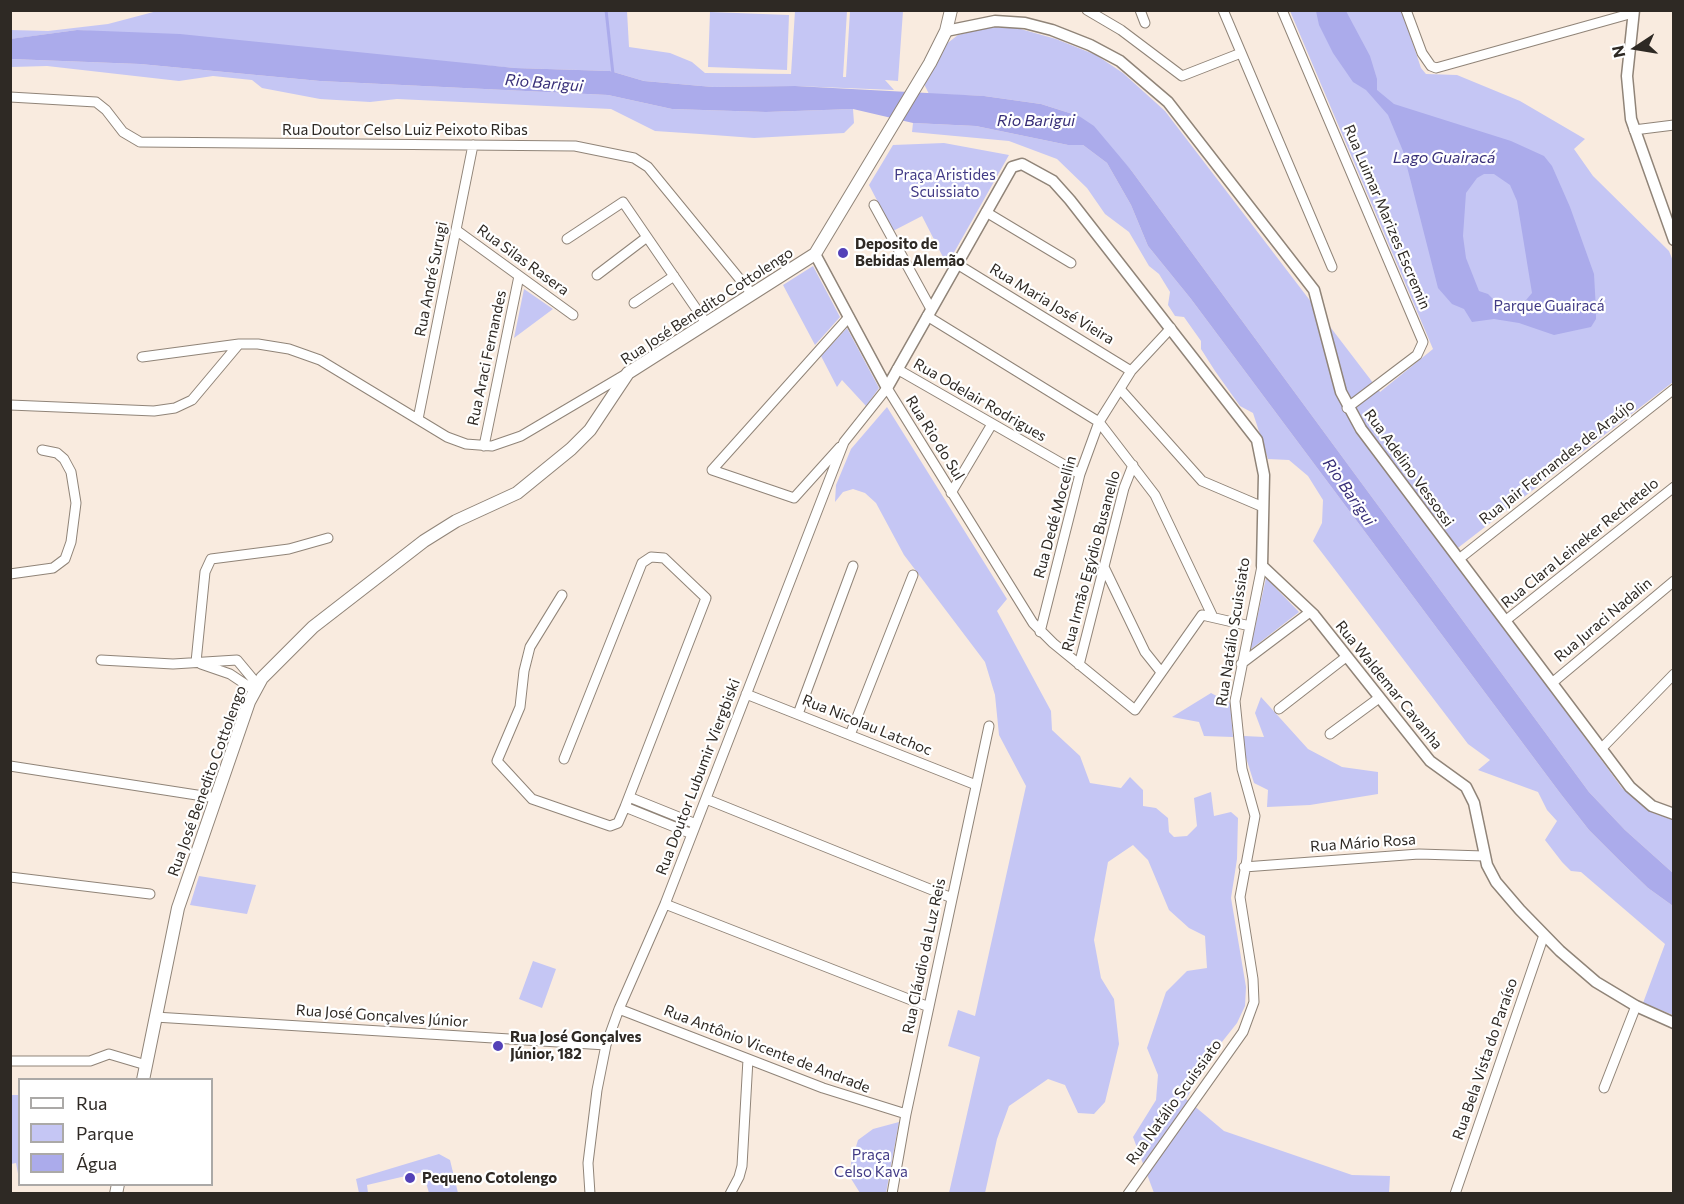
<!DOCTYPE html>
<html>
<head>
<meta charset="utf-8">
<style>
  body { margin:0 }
  #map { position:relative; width:1684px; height:1204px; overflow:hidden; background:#f9ebdf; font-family:Commissioner,sans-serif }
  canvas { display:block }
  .frame { position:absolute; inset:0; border:12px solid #2e2924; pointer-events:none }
  .legend { position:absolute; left:18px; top:1078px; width:195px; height:108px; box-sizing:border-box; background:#fff; border:2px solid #aba9a7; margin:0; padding:8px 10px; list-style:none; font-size:18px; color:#2e2924 }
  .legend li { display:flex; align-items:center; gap:12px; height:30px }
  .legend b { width:30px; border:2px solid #aba9a7 }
  .north { position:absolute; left:1606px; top:18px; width:60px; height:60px; -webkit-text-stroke:4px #fff; paint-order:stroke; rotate:258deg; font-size:16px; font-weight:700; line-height:24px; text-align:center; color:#2e2924 }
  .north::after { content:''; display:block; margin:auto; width:21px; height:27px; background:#2e2924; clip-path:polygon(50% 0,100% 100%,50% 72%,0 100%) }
</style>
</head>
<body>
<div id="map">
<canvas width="1684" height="1204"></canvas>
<div class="frame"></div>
<ul class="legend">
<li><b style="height:8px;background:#fff"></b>Rua</li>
<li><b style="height:16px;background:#c5c6f4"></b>Parque</li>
<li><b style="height:16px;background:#ababeb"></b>Água</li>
</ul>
<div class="north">N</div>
</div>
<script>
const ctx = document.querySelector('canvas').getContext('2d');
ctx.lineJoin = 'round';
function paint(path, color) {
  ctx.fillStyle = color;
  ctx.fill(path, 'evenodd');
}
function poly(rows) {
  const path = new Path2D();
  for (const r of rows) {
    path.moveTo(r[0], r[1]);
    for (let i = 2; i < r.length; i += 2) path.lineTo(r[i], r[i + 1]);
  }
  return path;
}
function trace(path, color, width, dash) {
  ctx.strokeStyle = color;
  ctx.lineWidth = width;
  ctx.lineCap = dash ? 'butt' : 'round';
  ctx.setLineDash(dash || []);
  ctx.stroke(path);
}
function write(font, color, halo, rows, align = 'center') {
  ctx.font = font + ' Commissioner,sans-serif';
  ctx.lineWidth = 4.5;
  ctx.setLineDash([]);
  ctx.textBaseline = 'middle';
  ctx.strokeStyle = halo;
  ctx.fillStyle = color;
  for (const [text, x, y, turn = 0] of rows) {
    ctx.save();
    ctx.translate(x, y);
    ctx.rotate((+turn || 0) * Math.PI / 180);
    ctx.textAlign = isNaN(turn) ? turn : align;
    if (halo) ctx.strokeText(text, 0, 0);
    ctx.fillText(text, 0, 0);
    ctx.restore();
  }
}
const green = poly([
  [161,10,627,11,629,47,670,53,692,62,705,73,791,74,795,11,847,11,843,77,846,77,850,11,903,11,898,81,885,80,894,90,795,86,713,87,644,81,610,71,515,68,103,32,77,30,11,39,10,30,48,31,108,24],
  [1290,11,1402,11,1421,68,1426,74,1457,75,1520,101,1585,139,1574,149,1593,176,1669,251,1673,261,1673,382,1450,554,1622,788,1653,813,1673,820,1673,873,1625,830,1589,792,1131,170,1079,116,1041,104,984,96,929,94,924,84,945,45,958,35,990,27,1017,28,1056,39,1096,55,1123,73,1165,111,1380,392,1433,349],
  [710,12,789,15,787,70,708,67],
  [11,59,140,64,320,81,608,95,672,109,766,112,853,109,854,123,844,133,754,138,700,134,655,131,611,109,397,99,370,102,320,99,262,88,252,80,213,76,179,81,47,66,11,67],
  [913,123,976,126,1068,145,1083,145,1107,163,1131,205,1148,246,1191,299,1560,793,1589,830,1621,862,1648,888,1673,906,1673,1015,1643,1003,1665,944,1581,872,1571,871,1562,862,1545,840,1557,821,1547,810,1538,792,1478,770,1490,760,1468,744,1313,541,1322,523,1323,500,1308,476,1289,460,1268,459,1253,413,1240,406,1215,371,1201,349,1201,341,1184,317,1175,316,1168,305,1170,292,1159,274,1149,266,1129,232,1105,214,1087,188,1057,159,1009,141,912,132],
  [944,143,1009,155,947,265,922,216,893,231,869,185,893,145],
  [813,266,840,317,815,345,783,285],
  [524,289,553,309,514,338],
  [847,328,879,388,866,406,842,380,837,387,821,356],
  [887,407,1007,599,997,611,1051,711,1052,730,1080,756,1090,783,1121,788,1130,777,1143,790,1143,806,1156,808,1168,818,1169,832,1174,837,1187,836,1197,826,1194,798,1211,792,1214,816,1231,812,1238,818,1237,859,1231,898,1246,987,1245,1006,1237,1023,1214,1052,1186,1099,1224,1131,1352,1175,1390,1176,1389,1193,1154,1193,1133,1137,1156,1100,1158,1075,1147,1048,1166,992,1187,971,1207,968,1205,936,1189,928,1169,910,1148,860,1133,845,1108,862,1094,940,1101,978,1114,999,1119,1044,1105,1102,1094,1114,1078,1113,1065,1085,1048,1079,1009,1106,997,1139,985,1193,949,1193,980,1057,948,1046,958,1010,975,1016,1026,786,999,735,995,695,985,662,904,555,876,503,865,493,853,489,843,492,835,502,836,485,851,449],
  [1266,578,1299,612,1250,650],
  [1211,693,1230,703,1233,737,1204,736,1199,722,1172,717],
  [1261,697,1308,749,1342,767,1378,772,1378,794,1310,805,1267,807,1268,790,1254,783,1242,745,1244,736,1264,737,1255,713],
  [199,876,256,885,247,914,190,905],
  [533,961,556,969,542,1008,519,999],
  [11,1095,19,1095,19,1179,16,1163,11,1164],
  [899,1122,886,1193,860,1193,850,1177,851,1163,858,1140,873,1129],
  [439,1154,450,1160,458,1193,429,1193,423,1172,367,1185,368,1193,359,1193,356,1179]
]);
const water = poly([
  [1316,11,1346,11,1370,56,1377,79,1377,90,1394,104,1511,141,1544,156,1552,166,1570,207,1594,274,1596,310,1596,319,1591,327,1554,335,1519,323,1494,319,1472,322,1464,309,1452,304,1438,288,1403,151,1388,115,1366,90,1353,82,1333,53,1319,25],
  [1484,174,1494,174,1510,185,1517,201,1532,293,1521,306,1498,304,1488,294,1479,291,1466,258,1463,236,1466,193,1477,178],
  [77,30,180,34,515,68,610,71,644,81,713,87,795,86,984,96,1041,104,1079,116,1094,126,1131,170,1589,792,1625,830,1673,873,1673,906,1648,888,1621,862,1589,830,1560,793,1191,299,1148,246,1131,205,1107,163,1083,145,1068,145,976,126,913,123,853,109,766,112,672,109,608,95,320,81,140,64,11,59,10,39]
]);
const stream = poly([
  [606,10,613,74]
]);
const minor = poly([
  [1087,10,1121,30,1182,76,1241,53],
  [1140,10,1145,23],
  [1223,10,1332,267],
  [1282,10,1423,342,1417,355,1347,408],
  [1406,10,1422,53,1431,66,1436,68,1633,13],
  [10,97,96,102,106,110,123,132,140,142,575,146,634,158,648,167,752,294],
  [1634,130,1674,125],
  [874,205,931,309],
  [986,212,1071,263],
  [456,230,573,315],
  [567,239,623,202,706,323],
  [957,264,1131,371],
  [597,275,647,237],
  [634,303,674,276],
  [927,316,1099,422,1155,495,1212,615],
  [142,357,239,344],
  [897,369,1080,474],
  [1120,389,1202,481,1263,507],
  [10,405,154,411,175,408,192,400,239,344,258,344,289,349,320,360,447,437,466,444,492,446,521,436,626,374],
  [418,419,473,145],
  [484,446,519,276],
  [840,447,794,498,712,470,849,317],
  [951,493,992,424],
  [1459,559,1674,389],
  [1104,567,1145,652,1161,672],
  [10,574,53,568,65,559,71,542,76,503,71,472,64,459,57,453,42,450],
  [562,595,530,647,524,671,520,707,497,761,532,799,610,826,618,823,625,807,706,598,664,558,651,557,642,563,564,759],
  [1505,621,1674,487],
  [1040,632,1080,474,1099,422,1131,371,1171,328],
  [101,660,173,664,237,660,257,684],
  [196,662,205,572,211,559,289,549,328,538],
  [201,664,230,674,254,690],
  [1241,664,1310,612],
  [1079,665,1124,488,1133,465],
  [1552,683,1674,581],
  [746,694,976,785],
  [1279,709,1346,657],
  [798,714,853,566],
  [1330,734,1379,698],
  [850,735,913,575],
  [1601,749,1674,674],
  [10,766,216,798],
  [629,797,696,824],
  [706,799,952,898],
  [625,807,692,834],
  [1244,867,1419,854,1484,856],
  [10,877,150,894],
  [665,904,929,1007],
  [619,1009,823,1088,906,1114],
  [155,1017,606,1045],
  [10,1061,90,1061,109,1054,146,1065],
  [1604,1088,1636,1006],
  [590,1194,588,1163,597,1090,606,1045,619,1009,665,904,844,442,887,388,1033,623,1053,643,1135,710,1202,615,1250,626],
  [730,1194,739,1177,742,1166,748,1059],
  [892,1194,906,1114,989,726],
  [1128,1194,1243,1032,1254,1002,1253,979,1240,897,1255,816,1242,769,1235,701,1262,566],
  [1455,1194,1544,935]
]);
const tertiary = poly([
  [1634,10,1627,76,1631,119,1674,240],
  [946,31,995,21,1025,23,1052,30,1090,45,1120,61,1168,102,1314,290,1341,392,1361,429,1630,787,1652,806,1674,814],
  [815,254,887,388],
  [887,388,1012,167,1022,164,1053,181,1070,200,1257,440,1264,475,1262,566,1314,615,1430,761,1466,787,1474,803,1487,865,1496,882,1520,910,1560,951,1596,982,1636,1006,1674,1023]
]);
const secondary = poly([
  [143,1080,178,908,249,702,262,678,313,627,424,541,456,521,517,493,571,449,590,430,628,373,815,254,930,63,946,31,951,10],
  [116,1194,118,1184]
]);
const markers = [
  [843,253,6,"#5341b8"],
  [498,1046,6,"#5341b8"],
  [410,1178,6,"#5341b8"]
];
const streetNames = [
  ["Rua Doutor Celso Luiz Peixoto Ribas",405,130],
  ["Rua Luimar Marizes Escremin",1387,217,67],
  ["Rua Silas Rasera",523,260,36],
  ["Rua André Surugi",431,279,-79],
  ["Rua Maria José Vieira",1052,304,31],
  ["Rua José Benedito Cottolengo",707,306,-33],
  ["Rua Araci Fernandes",487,358,-78],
  ["Rua Odelair Rodrigues",980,400,30],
  ["Rua Rio do Sul",935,438,58],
  ["Rua Jair Fernandes de Araújo",1557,462,-38],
  ["Rua Adelino Vessossi",1409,468,54],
  ["Rua Dedé Mocellin",1055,517,-75],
  ["Rua Clara Leineker Rechetelo",1580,543,-39],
  ["Rua Irmão Egýdio Busanello",1091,561,-75],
  ["Rua Juraci Nadalin",1603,620,-40],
  ["Rua Natálio Scuissiato",1233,632,-81],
  ["Rua Waldemar Cavanha",1389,685,51],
  ["Rua Nicolau Latchoc",867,725,22],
  ["Rua Doutor Lubumir Viergbiski",698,777,-69],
  ["Rua José Benedito Cottolengo",207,781,-70],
  ["Rua Mário Rosa",1363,843,-4],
  ["Rua Cláudio da Luz Reis",924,956,-78],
  ["Rua José Gonçalves Júnior",382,1016,4],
  ["Rua Antônio Vicente de Andrade",767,1049,21],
  ["Rua Bela Vista do Paraíso",1485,1059,-71],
  ["Rua Natálio Scuissiato",1174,1102,-54]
];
const parkNames = [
  ["Praça Aristides",945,175],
  ["Scuissiato",945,192],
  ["Parque Guairacá",1549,306],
  ["Praça",871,1155],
  ["Celso Kava",871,1172]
];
const poiNames = [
  ["Deposito de",855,244],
  ["Bebidas Alemão",855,261],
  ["Rua José Gonçalves",510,1037],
  ["Júnior, 182",510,1054],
  ["Pequeno Cotolengo",422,1178]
];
const waterNames = [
  ["Rio Barigui",544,83,5],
  ["Rio Barigui",1036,121],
  ["Lago Guairacá",1444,158],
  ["Rio Barigui",1349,492,55]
];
paint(green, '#c5c6f4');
paint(water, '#ababeb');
trace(stream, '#ababeb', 3);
trace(minor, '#908478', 11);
trace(tertiary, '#908478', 13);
trace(secondary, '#908478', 14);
trace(minor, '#fff', 9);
trace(tertiary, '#fff', 10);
trace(secondary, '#fff', 12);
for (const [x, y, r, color] of markers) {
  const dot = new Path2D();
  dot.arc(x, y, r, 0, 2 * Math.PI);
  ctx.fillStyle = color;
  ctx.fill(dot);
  trace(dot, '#fff', 2);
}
write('15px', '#2e2924', '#fff', streetNames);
write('15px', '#423b86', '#fff', parkNames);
write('bold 15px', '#2e2924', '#fff', poiNames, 'left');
write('italic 16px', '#382f78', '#fff', waterNames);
</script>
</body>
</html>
